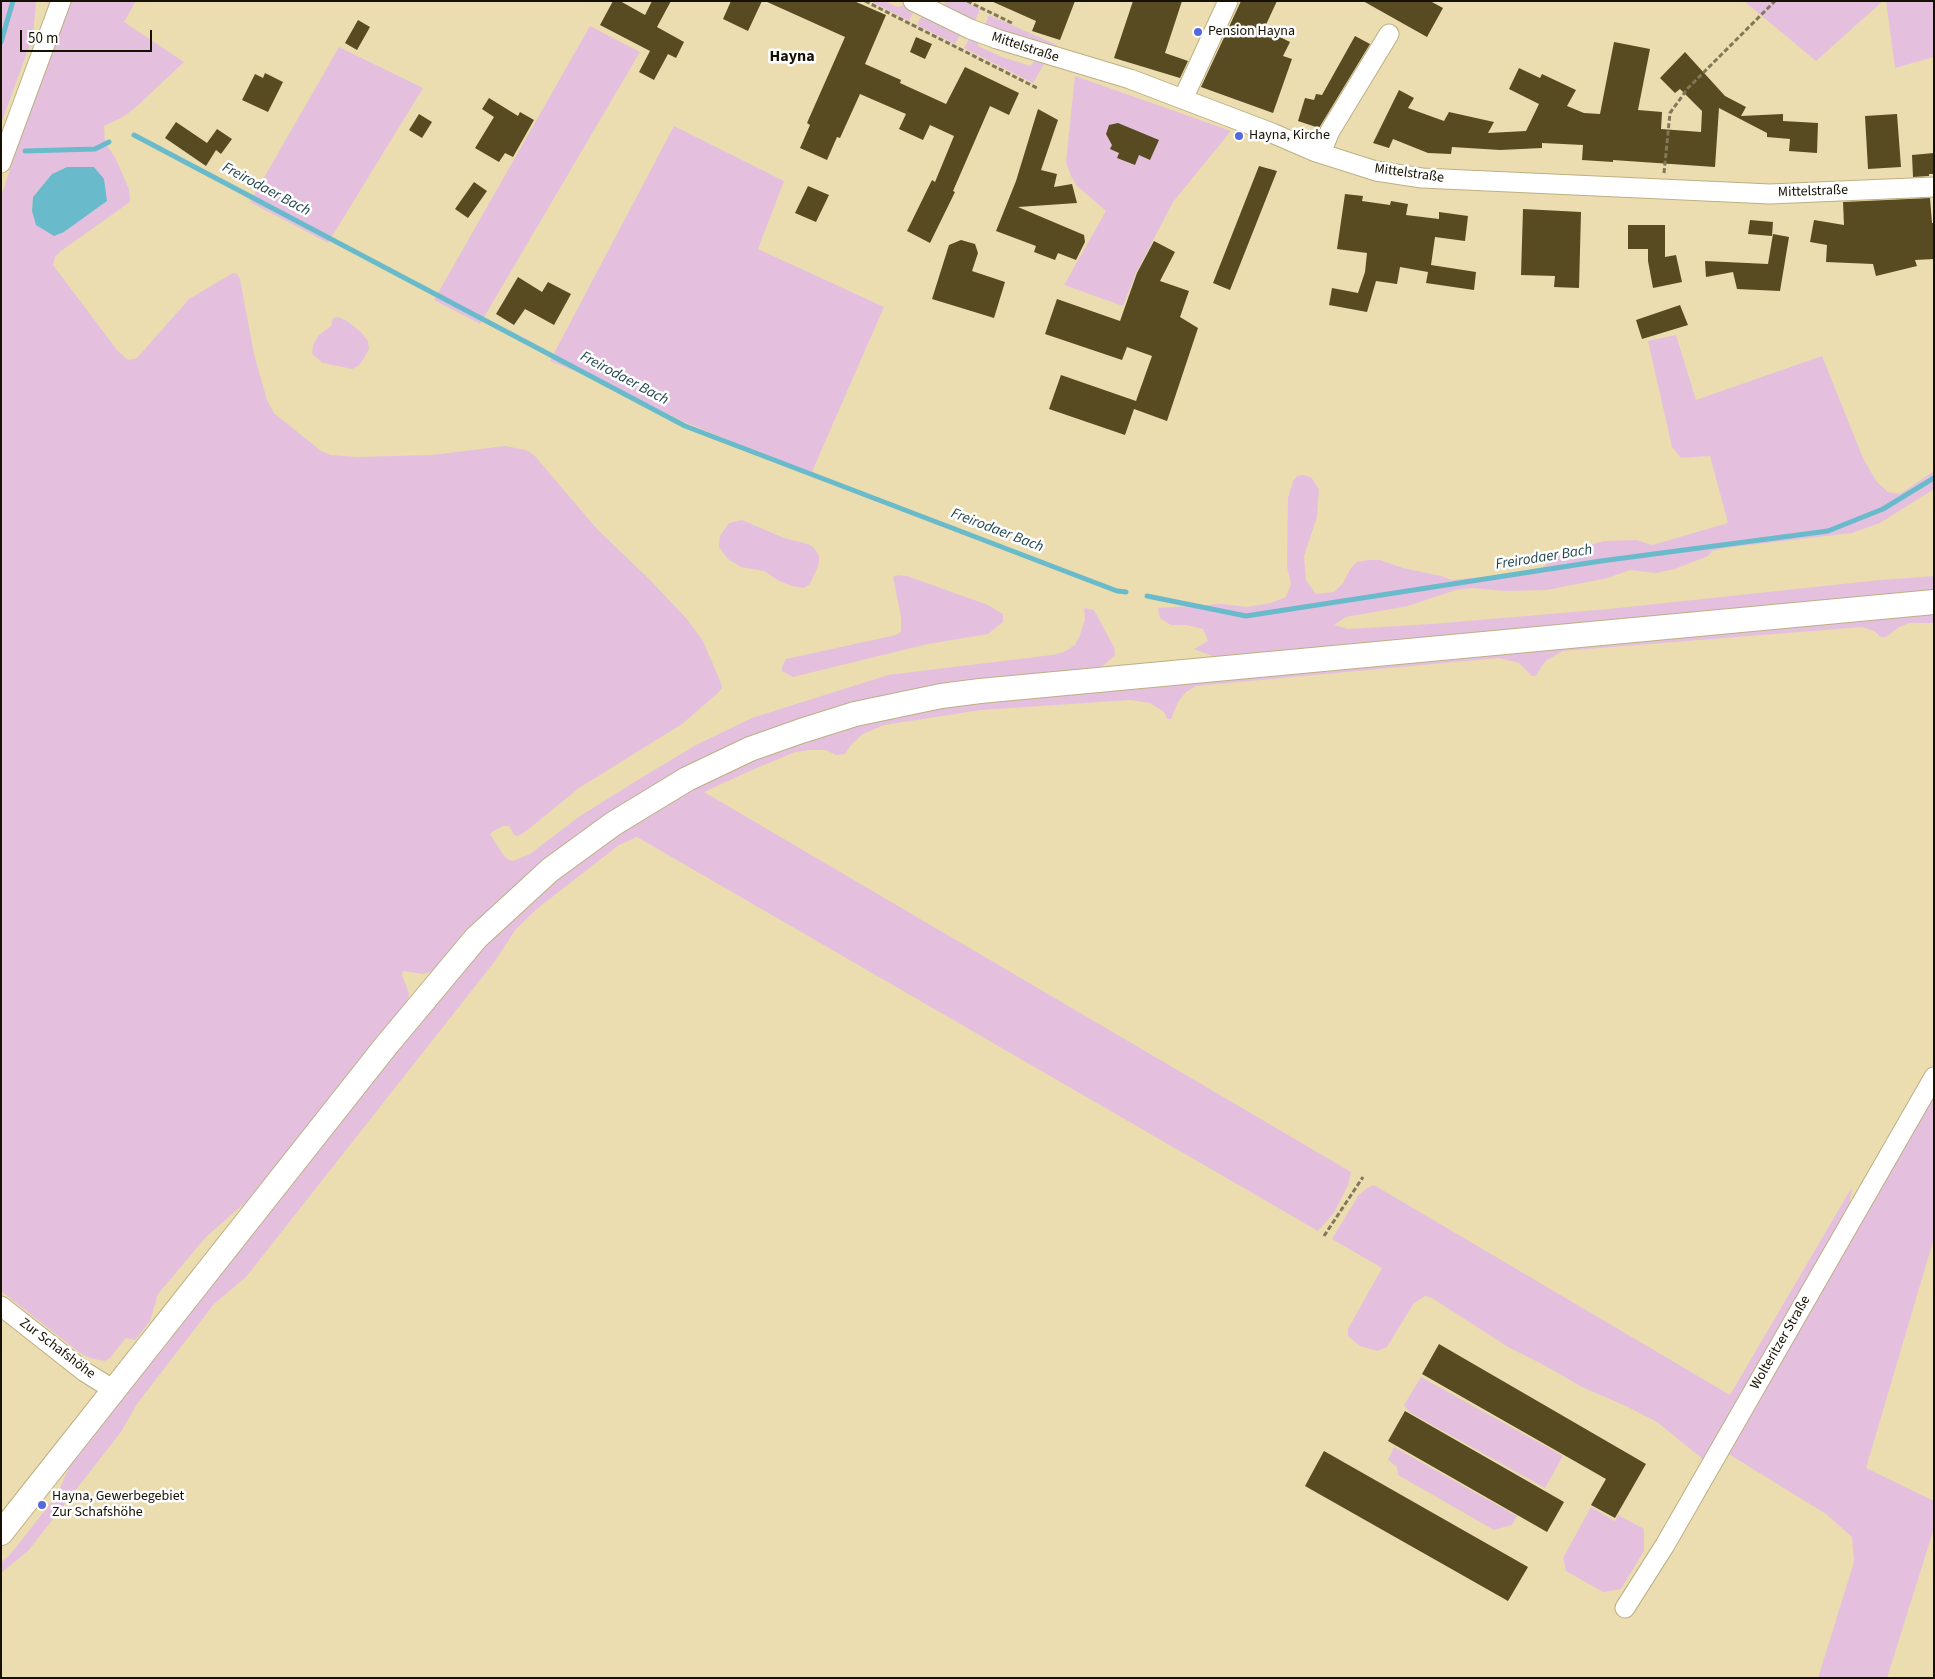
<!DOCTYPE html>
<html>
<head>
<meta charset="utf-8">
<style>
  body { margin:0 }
  #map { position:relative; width:1935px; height:1679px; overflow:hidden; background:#ebddb0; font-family:"Source Sans 3",sans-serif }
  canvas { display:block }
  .frame { position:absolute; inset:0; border:2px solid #161002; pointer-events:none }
  .scale { position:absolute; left:20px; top:30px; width:132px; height:22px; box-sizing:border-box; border:2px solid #161002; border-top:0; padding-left:6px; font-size:15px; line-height:18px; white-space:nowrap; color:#161002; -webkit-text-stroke:4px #fefefe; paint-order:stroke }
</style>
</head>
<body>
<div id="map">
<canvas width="1935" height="1679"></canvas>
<div class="frame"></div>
<div class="scale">50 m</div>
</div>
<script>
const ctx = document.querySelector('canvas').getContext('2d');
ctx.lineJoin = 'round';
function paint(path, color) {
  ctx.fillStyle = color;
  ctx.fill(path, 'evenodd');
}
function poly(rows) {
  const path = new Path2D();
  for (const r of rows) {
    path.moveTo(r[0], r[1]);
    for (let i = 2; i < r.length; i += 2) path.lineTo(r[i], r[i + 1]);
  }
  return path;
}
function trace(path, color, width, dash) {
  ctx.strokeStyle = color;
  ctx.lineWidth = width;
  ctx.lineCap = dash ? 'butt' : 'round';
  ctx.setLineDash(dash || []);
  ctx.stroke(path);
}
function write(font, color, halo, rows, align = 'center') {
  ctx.font = font + ' "Source Sans 3",sans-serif';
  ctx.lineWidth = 5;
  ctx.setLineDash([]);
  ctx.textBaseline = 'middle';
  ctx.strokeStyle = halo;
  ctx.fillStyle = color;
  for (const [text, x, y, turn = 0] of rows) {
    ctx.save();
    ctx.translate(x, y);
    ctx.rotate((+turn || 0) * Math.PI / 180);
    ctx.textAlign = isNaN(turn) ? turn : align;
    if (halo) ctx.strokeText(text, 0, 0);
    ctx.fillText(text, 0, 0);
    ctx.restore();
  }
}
const green = poly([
  [1,1,36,1,33,36,1,124],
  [69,1,136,1,124,22,184,62,135,108,123,117,104,126,105,143,115,157,129,189,130,202,61,251,55,257,53,265,117,350,128,360,137,358,189,299,233,273,237,274,240,279,254,354,267,400,274,413,321,451,331,455,357,457,432,455,505,446,526,450,534,455,597,529,649,579,687,619,703,641,721,683,722,688,718,693,682,724,579,788,525,832,518,836,514,835,509,826,503,826,492,832,490,834,504,856,509,860,513,861,530,854,580,816,641,778,696,745,752,718,888,675,1052,655,1064,652,1075,645,1080,635,1085,619,1084,608,1094,610,1114,647,1115,655,1103,666,1094,670,700,761,648,789,608,815,432,971,423,974,403,971,402,975,409,993,408,1002,246,1202,206,1237,158,1294,150,1321,135,1340,126,1338,110,1358,104,1361,90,1358,80,1353,1,1291,1,197,33,98],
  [67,167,94,167,106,201,64,232,32,211,33,197,52,174],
  [870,1,885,1,897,7,904,5,911,8,913,13,909,21],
  [945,1,963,1,980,9,975,21,972,22,944,8],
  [1744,1,1883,1,1816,61],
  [1886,1,1934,1,1934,57,1895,68],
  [926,15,959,32,960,35,955,44,917,25,921,17],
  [989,15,1057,45,1055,49,985,25],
  [590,26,640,52,480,324,434,300],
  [973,38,978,40,978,46,1002,57,1030,66,1035,61,1044,64,1033,83,964,48,969,39],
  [339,47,423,88,328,243,250,202],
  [1075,76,1231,131,1173,202,1136,273,1123,306,1064,285,1106,211,1077,186,1071,176,1066,162],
  [674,126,784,181,758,249,884,307,811,474,682,421,615,387,550,361],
  [338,317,347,321,361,332,368,341,369,349,363,360,358,366,352,369,323,363,312,354,313,345,319,335,331,326,333,318],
  [1676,335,1696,400,1822,356,1863,458,1876,481,1888,492,1900,494,1934,471,1934,489,1880,523,1852,533,1724,548,1712,551,1708,556,1675,569,1656,573,1630,570,1608,578,1547,590,1505,591,1472,588,1456,590,1408,606,1346,617,1334,625,1348,629,1431,624,1609,609,1880,580,1934,576,1934,592,1217,658,1194,649,1208,641,1203,629,1187,625,1171,625,1160,618,1158,608,1221,604,1247,607,1271,603,1286,597,1291,584,1287,567,1288,498,1293,481,1297,476,1303,475,1311,477,1319,489,1317,517,1304,556,1306,580,1316,594,1334,592,1343,583,1351,568,1357,562,1368,560,1380,560,1403,568,1441,576,1452,580,1501,575,1543,567,1564,552,1604,541,1636,540,1652,545,1728,523,1710,456,1681,458,1672,447,1648,341],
  [742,520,784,538,808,544,814,548,819,556,819,562,817,569,809,585,803,588,792,586,779,581,764,571,741,567,728,559,719,547,720,536,729,523],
  [898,575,907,576,988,605,1003,614,1003,622,988,634,928,644,793,677,782,671,782,667,786,659,896,635,901,632,901,617,893,577],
  [1934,610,1934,623,1909,623,1899,627,1886,637,1881,637,1874,631,1862,627,1563,651,1547,660,1541,667,1536,676,1532,676,1519,663,1499,658,1196,686,1186,692,1178,702,1171,719,1167,719,1164,712,1150,703,1130,700,981,710,884,725,863,734,851,745,845,754,836,755,826,750,810,750,795,752,752,770,704,792,1351,1172,1348,1185,1334,1213,1318,1231,637,837,619,845,538,908,516,929,495,961,246,1277,214,1304,137,1404,121,1432,28,1551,1,1573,1,1562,9,1556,57,1495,70,1465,427,1010,508,920,587,853,697,785,801,739,942,705],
  [1934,1093,1934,1238,1866,1468,1934,1501,1934,1528,1887,1678,1818,1678,1854,1562,1852,1537,1826,1514,1727,1453],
  [1374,1185,1730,1395,1852,1187,1849,1206,1704,1460,1657,1422,1628,1407,1582,1387,1542,1364,1508,1347,1432,1298,1425,1296,1414,1303,1387,1347,1377,1351,1360,1346,1348,1336,1348,1329,1382,1268,1332,1239,1358,1196,1367,1188],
  [1421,1377,1563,1456,1545,1488,1409,1412,1404,1405],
  [1394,1447,1517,1516,1512,1525,1494,1530,1398,1475,1397,1467,1388,1460],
  [1591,1507,1615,1521,1618,1515,1644,1529,1644,1551,1621,1589,1603,1592,1566,1571,1563,1558]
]);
const water = poly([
  [67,167,94,167,104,179,107,201,64,232,54,236,36,225,32,211,33,197,52,174]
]);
const stream = poly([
  [1,42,13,1],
  [134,135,685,426,1117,591,1126,592],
  [25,151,95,149,109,142],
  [1147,596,1246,616,1601,561,1828,531,1883,509,1934,478]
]);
const building = poly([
  [613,1,620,1,645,15,652,1,671,1,657,27,684,42,676,58,668,54,654,80,639,72,650,51,600,25],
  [731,1,762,1,748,31,723,19],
  [765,1,854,1,886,15,865,64,901,80,900,83,946,104,965,67,1019,93,1009,115,990,106,953,191,955,192,930,243,907,231,932,180,935,182,954,136,930,125,923,140,899,129,906,114,860,94,840,138,837,137,827,160,800,148,810,125,807,123,845,37],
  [991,1,1075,1,1060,40,1032,31,1036,21],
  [1133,1,1182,1,1165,53,1188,61,1180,78,1114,58],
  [1241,1,1277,1,1264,29,1290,42,1283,56,1292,59,1273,113,1201,87],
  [1363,1,1430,1,1443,8,1427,37],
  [358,20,370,27,357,50,345,43],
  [1355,36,1370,44,1319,128,1298,121,1305,98,1314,100,1316,94,1322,95],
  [916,37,932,44,925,59,910,52],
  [1614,42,1650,49,1638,110,1662,112,1661,129,1701,132,1702,111,1680,89,1675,93,1660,78,1685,52,1725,96,1746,107,1741,116,1783,114,1783,121,1818,123,1817,153,1789,151,1790,139,1767,137,1767,133,1719,108,1715,167,1613,160,1613,162,1582,160,1583,145,1542,143,1542,148,1500,150,1452,147,1451,154,1428,153,1393,139,1389,148,1373,143,1399,90,1414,98,1408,108,1444,121,1449,112,1494,122,1488,133,1526,131,1539,104,1509,89,1519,68,1540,78,1542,74,1576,90,1567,106,1584,113,1600,114],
  [265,73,283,82,268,112,242,100,255,74,263,78],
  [489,98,518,116,520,112,534,120,513,157,505,153,499,162,475,148,494,117,482,109],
  [1038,109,1058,120,1041,170,1057,174,1054,187,1072,184,1077,203,1018,207,1084,235,1085,242,1076,260,1058,253,1055,260,1034,252,1036,246,996,231,1016,181],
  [419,114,432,122,422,138,409,130],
  [1897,114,1901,167,1868,169,1865,116],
  [176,122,207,143,217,129,232,139,221,154,216,150,206,166,165,138],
  [1118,123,1159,140,1150,160,1139,155,1135,165,1117,158,1119,153,1110,149,1112,145,1106,134,1109,125],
  [1934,153,1934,174,1929,174,1929,176,1913,177,1912,155],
  [1259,166,1277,171,1230,290,1213,283],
  [474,182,487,191,468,218,455,209],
  [808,186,829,195,816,222,795,213],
  [1345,194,1363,196,1362,201,1390,205,1391,201,1408,204,1406,215,1439,219,1439,212,1468,216,1465,241,1435,237,1431,265,1476,272,1474,290,1426,283,1428,272,1400,267,1397,284,1376,281,1367,312,1329,305,1332,288,1358,293,1365,272,1367,253,1337,249],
  [1930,198,1932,223,1934,223,1934,259,1915,260,1917,266,1876,276,1873,264,1826,262,1827,245,1810,242,1814,220,1844,225,1843,202],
  [1523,209,1581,212,1579,288,1554,287,1555,276,1521,275],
  [1750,220,1773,222,1772,236,1748,234],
  [1628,225,1665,225,1665,257,1676,255,1682,282,1653,288,1648,261,1648,249,1628,249],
  [1773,234,1789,237,1780,291,1737,289,1733,272,1706,277,1705,261,1768,264],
  [961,240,975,244,978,253,972,271,1005,282,994,318,932,299,949,245],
  [1154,241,1175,252,1160,281,1189,291,1180,317,1198,328,1167,421,1134,409,1125,435,1049,409,1061,375,1136,401,1152,356,1127,347,1122,360,1045,334,1057,299,1120,321,1137,273],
  [518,277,542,292,548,282,571,294,554,325,525,309,514,325,496,314],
  [1680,305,1688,325,1642,339,1636,320],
  [1439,1344,1646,1464,1615,1518,1591,1505,1606,1479,1422,1374],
  [1405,1411,1564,1502,1547,1532,1388,1441],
  [1324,1451,1528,1567,1508,1601,1305,1486]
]);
const path = poly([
  [865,1,1037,88],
  [967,1,1014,24],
  [1664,173,1670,113,1688,88,1775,1],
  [1324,1236,1363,1177]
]);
const minor = poly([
  [913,1,970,29,997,39,1130,79,1272,133,1316,152,1376,171,1422,178,1770,194,1934,187],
  [1183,99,1228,1],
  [1321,153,1330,131,1389,34],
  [1,163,61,1],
  [1,1306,85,1372,114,1390],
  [1625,1608,1665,1545,1934,1077]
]);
const major = poly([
  [1,1533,385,1047,476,938,550,870,613,824,687,779,750,749,801,731,855,714,941,696,980,691,1934,602]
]);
const markers = [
  [1198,32,5,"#5569df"],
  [1239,136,5,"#5569df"],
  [42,1505,5,"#5569df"]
];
const poiNames = [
  ["Pension Hayna",1208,32],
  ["Hayna, Kirche",1249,136],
  ["Hayna, Gewerbegebiet",52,1497],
  ["Zur Schafshöhe",52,1513]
];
const streetNames = [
  ["Mittelstraße",1025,48,18],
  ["Mittelstraße",1409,174,8],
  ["Mittelstraße",1813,192,-2],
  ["Wolteritzer Straße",1781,1343,-60],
  ["Zur Schafshöhe",57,1349,37]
];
const waterNames = [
  ["Freirodaer Bach",266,190,28],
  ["Freirodaer Bach",624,379,28],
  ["Freirodaer Bach",997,531,21],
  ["Freirodaer Bach",1544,558,-9]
];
const quarterNames = [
  ["Hayna",792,57]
];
paint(green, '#e4c0de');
paint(water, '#69bbcb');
trace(stream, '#69bbcb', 5);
paint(building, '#584b22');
trace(minor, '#bdaf83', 21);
trace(major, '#bdaf83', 26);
trace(path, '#817759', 3, [5, 2.5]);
trace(minor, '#fff', 19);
trace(major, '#fff', 24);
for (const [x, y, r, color] of markers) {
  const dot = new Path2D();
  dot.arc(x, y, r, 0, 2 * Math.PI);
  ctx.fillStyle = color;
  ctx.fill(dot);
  trace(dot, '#fefefe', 2);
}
write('14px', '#161002', '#fefefe', poiNames, 'left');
write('14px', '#161002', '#fefefe', streetNames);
write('italic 15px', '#1e444c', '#fefefe', waterNames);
write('bold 16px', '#161002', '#fefefe', quarterNames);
</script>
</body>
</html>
